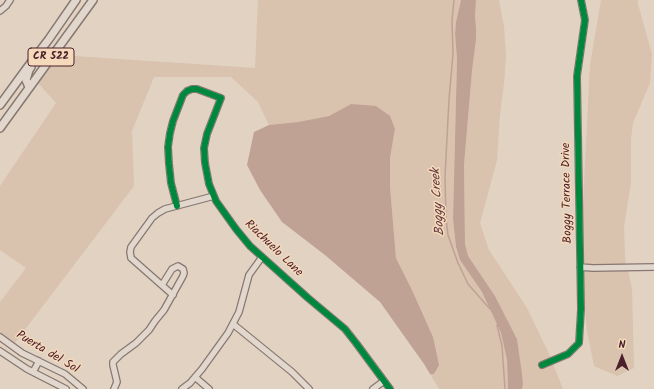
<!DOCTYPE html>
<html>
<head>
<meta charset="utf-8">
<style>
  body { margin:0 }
  #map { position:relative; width:654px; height:389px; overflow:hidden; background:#e1d2c2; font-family:Kalam,sans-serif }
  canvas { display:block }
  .north { position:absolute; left:602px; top:337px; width:40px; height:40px; -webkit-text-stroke:3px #f5d9bb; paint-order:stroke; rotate:0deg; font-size:11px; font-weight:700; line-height:16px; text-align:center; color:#4a1f2b }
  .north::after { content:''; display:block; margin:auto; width:14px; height:18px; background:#4a1f2b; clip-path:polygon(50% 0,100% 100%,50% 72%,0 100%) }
</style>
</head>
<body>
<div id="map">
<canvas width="654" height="389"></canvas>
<div class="north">N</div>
</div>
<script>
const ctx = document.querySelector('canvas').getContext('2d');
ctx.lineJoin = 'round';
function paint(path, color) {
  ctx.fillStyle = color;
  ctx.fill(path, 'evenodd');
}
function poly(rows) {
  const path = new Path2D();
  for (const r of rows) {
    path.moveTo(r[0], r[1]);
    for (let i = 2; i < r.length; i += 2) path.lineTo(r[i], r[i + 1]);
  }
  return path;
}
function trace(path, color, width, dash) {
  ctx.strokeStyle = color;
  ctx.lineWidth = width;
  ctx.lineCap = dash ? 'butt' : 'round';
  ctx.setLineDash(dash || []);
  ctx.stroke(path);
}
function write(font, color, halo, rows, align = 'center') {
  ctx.font = font + ' Kalam,sans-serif';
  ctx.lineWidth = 3;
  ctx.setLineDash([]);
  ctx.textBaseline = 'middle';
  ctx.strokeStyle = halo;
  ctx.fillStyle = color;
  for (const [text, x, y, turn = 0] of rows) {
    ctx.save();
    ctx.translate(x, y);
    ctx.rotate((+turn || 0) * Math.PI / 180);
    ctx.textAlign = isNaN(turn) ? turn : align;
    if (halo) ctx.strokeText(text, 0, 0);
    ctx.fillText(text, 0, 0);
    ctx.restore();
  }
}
const green = poly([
  [258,0,461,0,456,22,455,34,457,59,453,219,456,247,460,260,482,292,501,333,507,360,508,389,439,389,430,374,435,374,433,337,412,290,396,258,390,187,390,158,395,129,351,104,329,116,298,122,270,125,269,125,258,102,231,77,154,77,132,131,134,186,14,344,0,334,0,302,26,268,0,250,0,186,56,103,38,83,59,55,255,68],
  [476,0,499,0,504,27,506,56,504,83,500,114,497,160,480,223,489,250,527,308,551,358,538,363,540,369,553,364,563,389,522,389,523,384,522,373,517,339,495,296,467,256,465,244,464,165,472,71,476,40,476,27,475,17],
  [601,0,638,0,638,4,652,54,650,83,633,123,631,139,631,182,624,227,625,257,626,264,583,264,582,223,590,65],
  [583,270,628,270,632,289,634,368,617,376,594,366,587,331,583,289]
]);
const water = poly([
  [461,0,476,0,475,17,476,27,476,40,472,71,464,165,465,244,468,256,495,296,517,339,522,373,523,384,522,389,508,389,507,360,501,333,482,292,460,260,456,247,453,219,457,59,455,34,456,22],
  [351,104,376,106,390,116,395,129,390,158,390,187,396,258,412,290,433,337,439,365,434,374,430,374,424,364,380,302,325,255,282,222,260,190,247,165,254,132,269,125,298,122,329,116]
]);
const stream = poly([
  [454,0,452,21,453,54,449,99,445,177,446,219,448,235,458,263,468,284,490,309],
  [497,325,502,346,505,389]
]);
const minor = poly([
  [0,11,6,6,10,0],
  [177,206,171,183,169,164,168,147,170,133,173,121,183,95,187,91,192,89,197,89,221,98,207,134,204,148,205,163,209,184,216,201,236,229,250,246,308,298,345,329,356,343,390,389],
  [580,267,593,268,654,267],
  [173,295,131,258,130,252,131,247,152,218,158,213,165,209,214,196],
  [233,324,292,372,309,389],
  [0,337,22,353,65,374,83,389],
  [0,351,27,369,66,389],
  [542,365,568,354,579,343,581,309,577,76,585,20,581,0],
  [33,372,39,361],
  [195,377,209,389],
  [114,389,117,382,113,365,113,362,121,354,136,343,149,330,155,321,164,310,183,276,184,273,183,269,178,266,172,269,162,285],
  [182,389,190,383,202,369,228,333,239,312,249,275,262,257],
  [373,389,384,381]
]);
const major = poly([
  [29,87,26,80,29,70,31,67],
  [0,105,27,68,49,39,76,0],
  [0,128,93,0]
]);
const cycleway = poly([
  [177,206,171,183,169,164,168,147,170,133,173,121,183,95,187,91,192,89,197,89,221,98,207,134,204,148,205,163,209,184,216,201,236,229,250,246,308,298,345,329,356,343,390,389],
  [542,365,568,354,579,343,581,309,577,76,585,20,581,0]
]);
const shields = [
  [51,57,46]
];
const shieldNames = [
  ["CR 522",51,57]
];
const streetNames = [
  ["Boggy Terrace Drive",568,193,-91],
  ["Riachuelo Lane",273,249,44],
  ["Puerta del Sol",47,353,31]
];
const waterNames = [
  ["Boggy Creek",439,202,-94]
];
paint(green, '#d9c2ae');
paint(water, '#bfa294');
trace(stream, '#bfa294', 1.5);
trace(minor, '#867772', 8);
trace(major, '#867772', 10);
trace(minor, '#e2d7cc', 5.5);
trace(major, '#e2d7cc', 7);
trace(cycleway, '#00873e', 6);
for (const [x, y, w] of shields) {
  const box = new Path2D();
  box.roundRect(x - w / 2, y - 9, w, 18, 3);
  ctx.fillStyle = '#f5d9bb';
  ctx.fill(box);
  trace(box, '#4a1f2b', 1);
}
write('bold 11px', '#4a1f2b', null, shieldNames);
write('12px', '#4a1f2b', '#f5d9bb', streetNames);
write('italic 13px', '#643a40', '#f5d9bb', waterNames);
</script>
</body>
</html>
